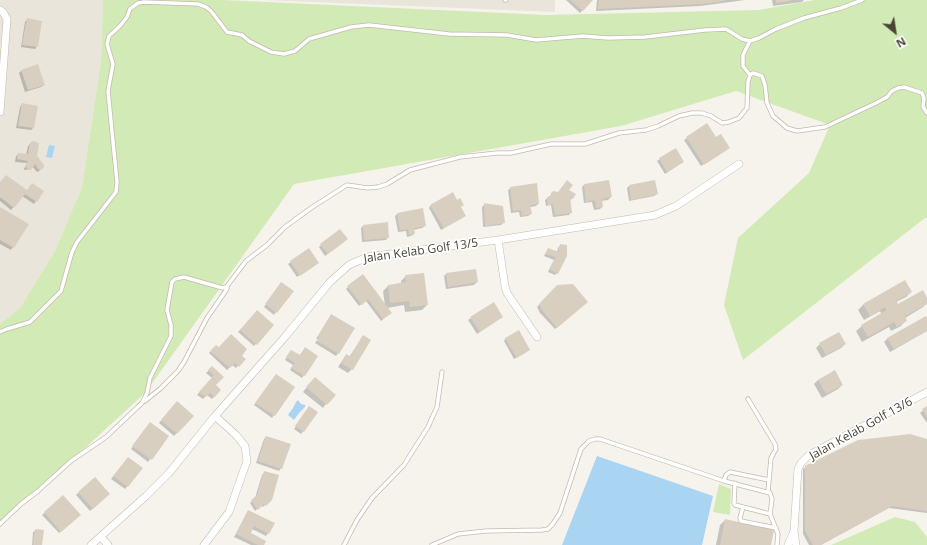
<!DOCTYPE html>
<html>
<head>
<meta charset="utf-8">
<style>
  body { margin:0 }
  #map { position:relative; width:927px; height:545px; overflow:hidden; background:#f6f3ec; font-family:"Open Sans",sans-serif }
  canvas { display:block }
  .north { position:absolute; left:875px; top:12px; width:40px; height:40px; -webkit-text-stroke:3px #fff; paint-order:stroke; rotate:150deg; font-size:11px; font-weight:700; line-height:16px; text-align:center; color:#4b4439 }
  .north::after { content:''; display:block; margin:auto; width:14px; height:18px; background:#4b4439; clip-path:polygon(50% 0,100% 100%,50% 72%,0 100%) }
</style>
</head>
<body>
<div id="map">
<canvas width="927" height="545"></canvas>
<div class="north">N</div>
</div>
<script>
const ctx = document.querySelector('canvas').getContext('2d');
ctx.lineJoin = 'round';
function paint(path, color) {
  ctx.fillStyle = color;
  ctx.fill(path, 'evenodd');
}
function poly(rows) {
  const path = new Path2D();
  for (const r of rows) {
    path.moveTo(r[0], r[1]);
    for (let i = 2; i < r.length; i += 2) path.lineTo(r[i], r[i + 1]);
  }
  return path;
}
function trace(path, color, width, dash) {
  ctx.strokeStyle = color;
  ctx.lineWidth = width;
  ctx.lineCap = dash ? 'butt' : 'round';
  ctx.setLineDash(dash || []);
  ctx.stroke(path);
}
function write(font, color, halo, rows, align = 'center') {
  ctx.font = font + ' "Open Sans",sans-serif';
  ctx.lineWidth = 3.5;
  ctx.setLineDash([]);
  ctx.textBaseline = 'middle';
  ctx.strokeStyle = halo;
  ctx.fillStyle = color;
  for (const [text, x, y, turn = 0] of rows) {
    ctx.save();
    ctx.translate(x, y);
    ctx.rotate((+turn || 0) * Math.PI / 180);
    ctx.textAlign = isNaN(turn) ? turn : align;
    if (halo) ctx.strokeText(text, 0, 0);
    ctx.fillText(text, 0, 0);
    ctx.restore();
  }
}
const residential = poly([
  [0,0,103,0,101,61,82,187,55,251,20,308,0,324],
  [264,0,555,0,555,12]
]);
const green = poly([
  [103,0,223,0,546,15,759,10,815,0,927,0,927,218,925,218,743,360,724,305,738,238,809,173,830,125,736,91,621,126,294,184,146,392,0,526,0,324,20,308,55,251,82,187,101,61],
  [719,484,731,489,730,515,713,512],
  [895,517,915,522,927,537,927,545,831,545]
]);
const water = poly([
  [49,145,55,146,52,158,46,157],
  [298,400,301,404,305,405,305,407,299,413,294,420,288,415,293,408,296,402],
  [597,456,713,496,702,545,562,545]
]);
const shadow = poly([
  [566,0,592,0,580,13],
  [597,0,745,0,700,6,596,11],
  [772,0,804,0,802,2,773,6],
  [27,20,37,46,35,49,21,47,25,22],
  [21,71,44,85,41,87,25,92,19,73],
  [22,104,33,128,31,130,16,128,20,107],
  [707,125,716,139,726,150,701,166,684,140],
  [30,144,40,170,38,172,36,171,32,166,30,169,24,170,24,169,27,163,15,162,16,156,19,154,26,155,28,146],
  [660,159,683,162,665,174,657,161],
  [4,178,36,201,34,204,22,196,11,210,0,201,0,183],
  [654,181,657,194,654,196,629,201,627,188,629,186],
  [584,185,611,197,608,200,601,201,602,207,600,209,594,210,592,202,584,203,582,187],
  [511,188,538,204,536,206,530,207,531,214,528,216,520,217,519,212,511,213,508,190],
  [568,190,572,198,570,201,571,212,569,215,553,217,551,205,546,206,545,200,549,197,553,192,558,193],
  [457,201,460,206,462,218,441,230,429,208,431,205],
  [484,205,504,222,501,225,483,227,482,207],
  [0,208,27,224,11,250,0,244],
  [398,213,425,226,422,228,413,230,414,234,411,236,407,237,406,231,398,232,395,216],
  [363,226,388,237,386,240,362,242,361,228],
  [344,242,325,256,319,247,321,245],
  [560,245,557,273,555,275,548,272,554,260,544,256,548,249,557,252,558,248],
  [309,249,315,265,297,277,288,264],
  [475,270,477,282,474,285,446,289,444,276,446,274],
  [406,276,427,305,422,310,405,312,404,305,387,308,388,315,381,321,366,301,359,306,346,289,348,287,385,306,383,291,388,286,401,284,401,281],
  [279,286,276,312,274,315,264,307],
  [557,286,584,304,555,329,540,313,537,307],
  [911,292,906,297,896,302,898,306,927,300,927,303,923,307,905,318,906,320,901,326,891,331,889,327,862,342,856,331,862,326,882,315,880,311,864,320,858,310,864,304],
  [493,303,502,317,477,334,468,320],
  [257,312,273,325,254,346,238,332],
  [331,315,338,353,336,356,315,343,318,339,316,339],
  [927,320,927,331,890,352,884,342,888,338],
  [363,337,352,369,348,373,338,367,346,355,349,357],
  [506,338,529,350,514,359,504,341],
  [820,344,845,344,841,348,822,358,816,348],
  [216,346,240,356,244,359,236,368,232,365,227,370,209,353],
  [305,349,316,356,302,378,290,370,293,365,285,360,289,353,299,356],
  [212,367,223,377,215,385,220,390,212,399,207,395,203,399,197,395,212,378,206,373],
  [834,372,842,385,838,389,822,398,814,384,818,380],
  [276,375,274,415,272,418,254,405],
  [311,382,326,404,323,408,303,392],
  [174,405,192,416,174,436,159,423],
  [927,407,927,423,920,413],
  [307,410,317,413,301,434,294,429],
  [148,426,168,436,148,462,131,449],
  [266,437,281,468,279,471,256,463,264,439],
  [927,440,927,513,889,508,821,545,809,545,803,534,803,469,806,467],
  [126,461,141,469,125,489,111,479],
  [265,472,271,499,263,507,261,505,255,511,250,503,255,498,262,475],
  [95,478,109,494,90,511,76,495],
  [63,496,80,515,59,533,42,515],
  [248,511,268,533,266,536,252,529,249,534,263,545,251,545,234,537],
  [725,520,770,545,716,545,720,525],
  [36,530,41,545,32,545,33,532]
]);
const building = poly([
  [570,0,593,0,583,11],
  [599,0,725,0,725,1,703,4,598,9],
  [776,0,791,0,791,1,776,3],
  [27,18,42,21,38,47,22,45],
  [38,64,45,85,28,90,21,70],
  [22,103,38,106,34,128,18,126],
  [707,123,716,137,721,134,730,148,704,165,686,137],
  [33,141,37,142,39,144,37,156,44,165,44,167,41,170,38,169,35,164,31,170,29,170,25,166,28,161,17,159,18,153,28,154,30,143],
  [676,148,684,162,667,172,659,158],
  [6,175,27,190,32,183,44,191,37,202,25,194,14,208,0,197,0,183],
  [567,180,573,185,569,190,576,194,573,199,570,197,572,213,555,215,553,204,548,205,547,197,551,196,551,193,553,191,558,192],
  [609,180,612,197,602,199,603,207,596,208,595,200,586,202,584,184],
  [655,180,658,194,631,200,629,185],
  [537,183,539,204,530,205,532,214,522,216,521,210,513,211,510,187],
  [453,192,457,200,460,198,464,205,461,207,466,216,444,228,430,205],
  [484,203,503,206,505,223,485,226],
  [0,207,29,224,14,248,0,240],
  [423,208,426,226,414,228,415,234,409,235,408,229,400,230,397,213],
  [388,222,389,238,364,240,363,225],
  [340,229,348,239,328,254,320,244],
  [560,244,567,245,567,256,558,274,549,269,556,257,545,254,548,248,559,252],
  [309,248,319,263,300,276,290,261],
  [476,269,478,282,448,287,446,273],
  [424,273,428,305,410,307,409,301,390,303,388,285,406,282,405,275],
  [363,274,392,313,383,319,368,299,362,305,347,286],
  [905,280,912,292,896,301,898,304,923,290,927,298,927,304,905,316,907,321,897,327,894,322,868,337,861,325,887,310,885,307,870,316,863,304],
  [281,282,294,291,277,313,265,304],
  [573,284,588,302,557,328,542,310,539,304,557,285],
  [494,302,503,317,480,332,470,317],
  [257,310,274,325,257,345,240,330],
  [331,314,355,328,339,354,317,341,319,337,318,336],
  [926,316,927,318,927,331,894,349,887,338],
  [519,330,530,350,517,358,505,338],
  [839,332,846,344,826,355,819,343],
  [231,334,247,349,242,356,246,359,239,367,235,363,230,368,210,351,216,345,219,347],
  [363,335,371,340,353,370,341,363,346,354,350,356],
  [305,347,318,356,305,376,291,368,295,363,286,357,291,350,300,355],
  [212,366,224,377,216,385,221,390,215,397,210,393,206,397,199,392,214,375,208,370],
  [835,370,843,385,826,394,818,380],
  [276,374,295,387,275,416,255,403],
  [315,377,336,395,327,405,306,387],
  [177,401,194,416,177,434,161,420],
  [309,406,318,412,304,432,295,426],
  [927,406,927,417,922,409],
  [150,422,169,436,152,460,132,446],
  [910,434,927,439,927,511,892,506,821,545,813,545,805,531,805,466,858,440],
  [266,436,291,444,282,469,258,461],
  [128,457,143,468,128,487,113,476],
  [264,471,279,475,272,500,266,506,264,504,258,510,251,500,257,495],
  [95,477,110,494,93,509,78,492],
  [63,495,81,515,61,532,44,512],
  [248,510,275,523,269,534,254,526,251,533,266,541,264,545,258,545,236,534],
  [725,519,774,530,771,545,720,545],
  [35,529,44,530,42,545,33,545]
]);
const service = poly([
  [505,0,506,0],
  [750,41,743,55,743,66,750,75],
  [0,332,7,329,30,322,61,291,72,252,77,242,116,192,117,182,108,91,113,64,107,44,109,36,120,26,127,17,130,9,138,3,144,2,198,4,206,7,211,11,227,32,242,35,249,41,271,52,284,54,295,51,309,39,351,27,369,25,449,34,507,35,536,40,583,36,608,38,645,37,705,30,726,29,742,39,750,41,759,38,776,29,804,18,841,8,862,0],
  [748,399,775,444,776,449,771,458,768,491],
  [145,401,161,388,178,371,184,362,207,318,218,302,227,289,227,286],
  [724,481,726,475,730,472,769,480],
  [735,483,734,503,735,505,770,514],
  [743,507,740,518,741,521,776,528],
  [0,524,21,504,38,491,71,461,106,437,142,403,147,393,150,378,171,336,171,325,167,310,172,282,175,279,184,277,219,287,223,288,227,286,246,261,267,245,285,227,311,208,347,185,368,188,378,187,387,184,410,170,460,157,497,153,511,153,551,144,585,144,619,133,646,130,658,126,679,116,692,113,702,113,711,116,722,123,729,122,739,118,747,108,748,82,750,75,753,73,762,76,765,85,767,103,773,116,787,128,797,131,825,127,876,103,887,97,892,91,898,88,904,87,922,93,924,98,923,107,927,113],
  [344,545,357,520,372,498,404,465,428,427,437,407,442,372],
  [432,545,458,534,486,531,542,530,548,529,552,525,560,513,581,449,589,441,595,439,600,439,724,481,770,493,772,499,770,514,778,534,777,545]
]);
const minor = poly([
  [0,10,3,12,7,19,0,112],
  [498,240,505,286,507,293,537,337],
  [101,537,108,545],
  [91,545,146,496,169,473,215,416,284,338,330,282,349,265,367,257,498,240,655,215,676,206,739,164],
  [204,545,229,512,247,461,245,446,236,435,215,416],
  [788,545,794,531],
  [796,545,794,531,798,469,801,463,809,455,927,392]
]);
const streetNames = [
  ["Jalan Kelab Golf 13/5",421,251,-8],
  ["Jalan Kelab Golf 13/6",861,429,-29]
];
paint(residential, '#eae5da');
paint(green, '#d2eab5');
paint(water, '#a9d4f2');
paint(shadow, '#0003');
paint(building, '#d8cfc1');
trace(service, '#c2bbae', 5);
trace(minor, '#c2bbae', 8);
trace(service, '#fff', 3.5);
trace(minor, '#fff', 7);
write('12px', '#4b4439', '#fff', streetNames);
</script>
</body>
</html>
